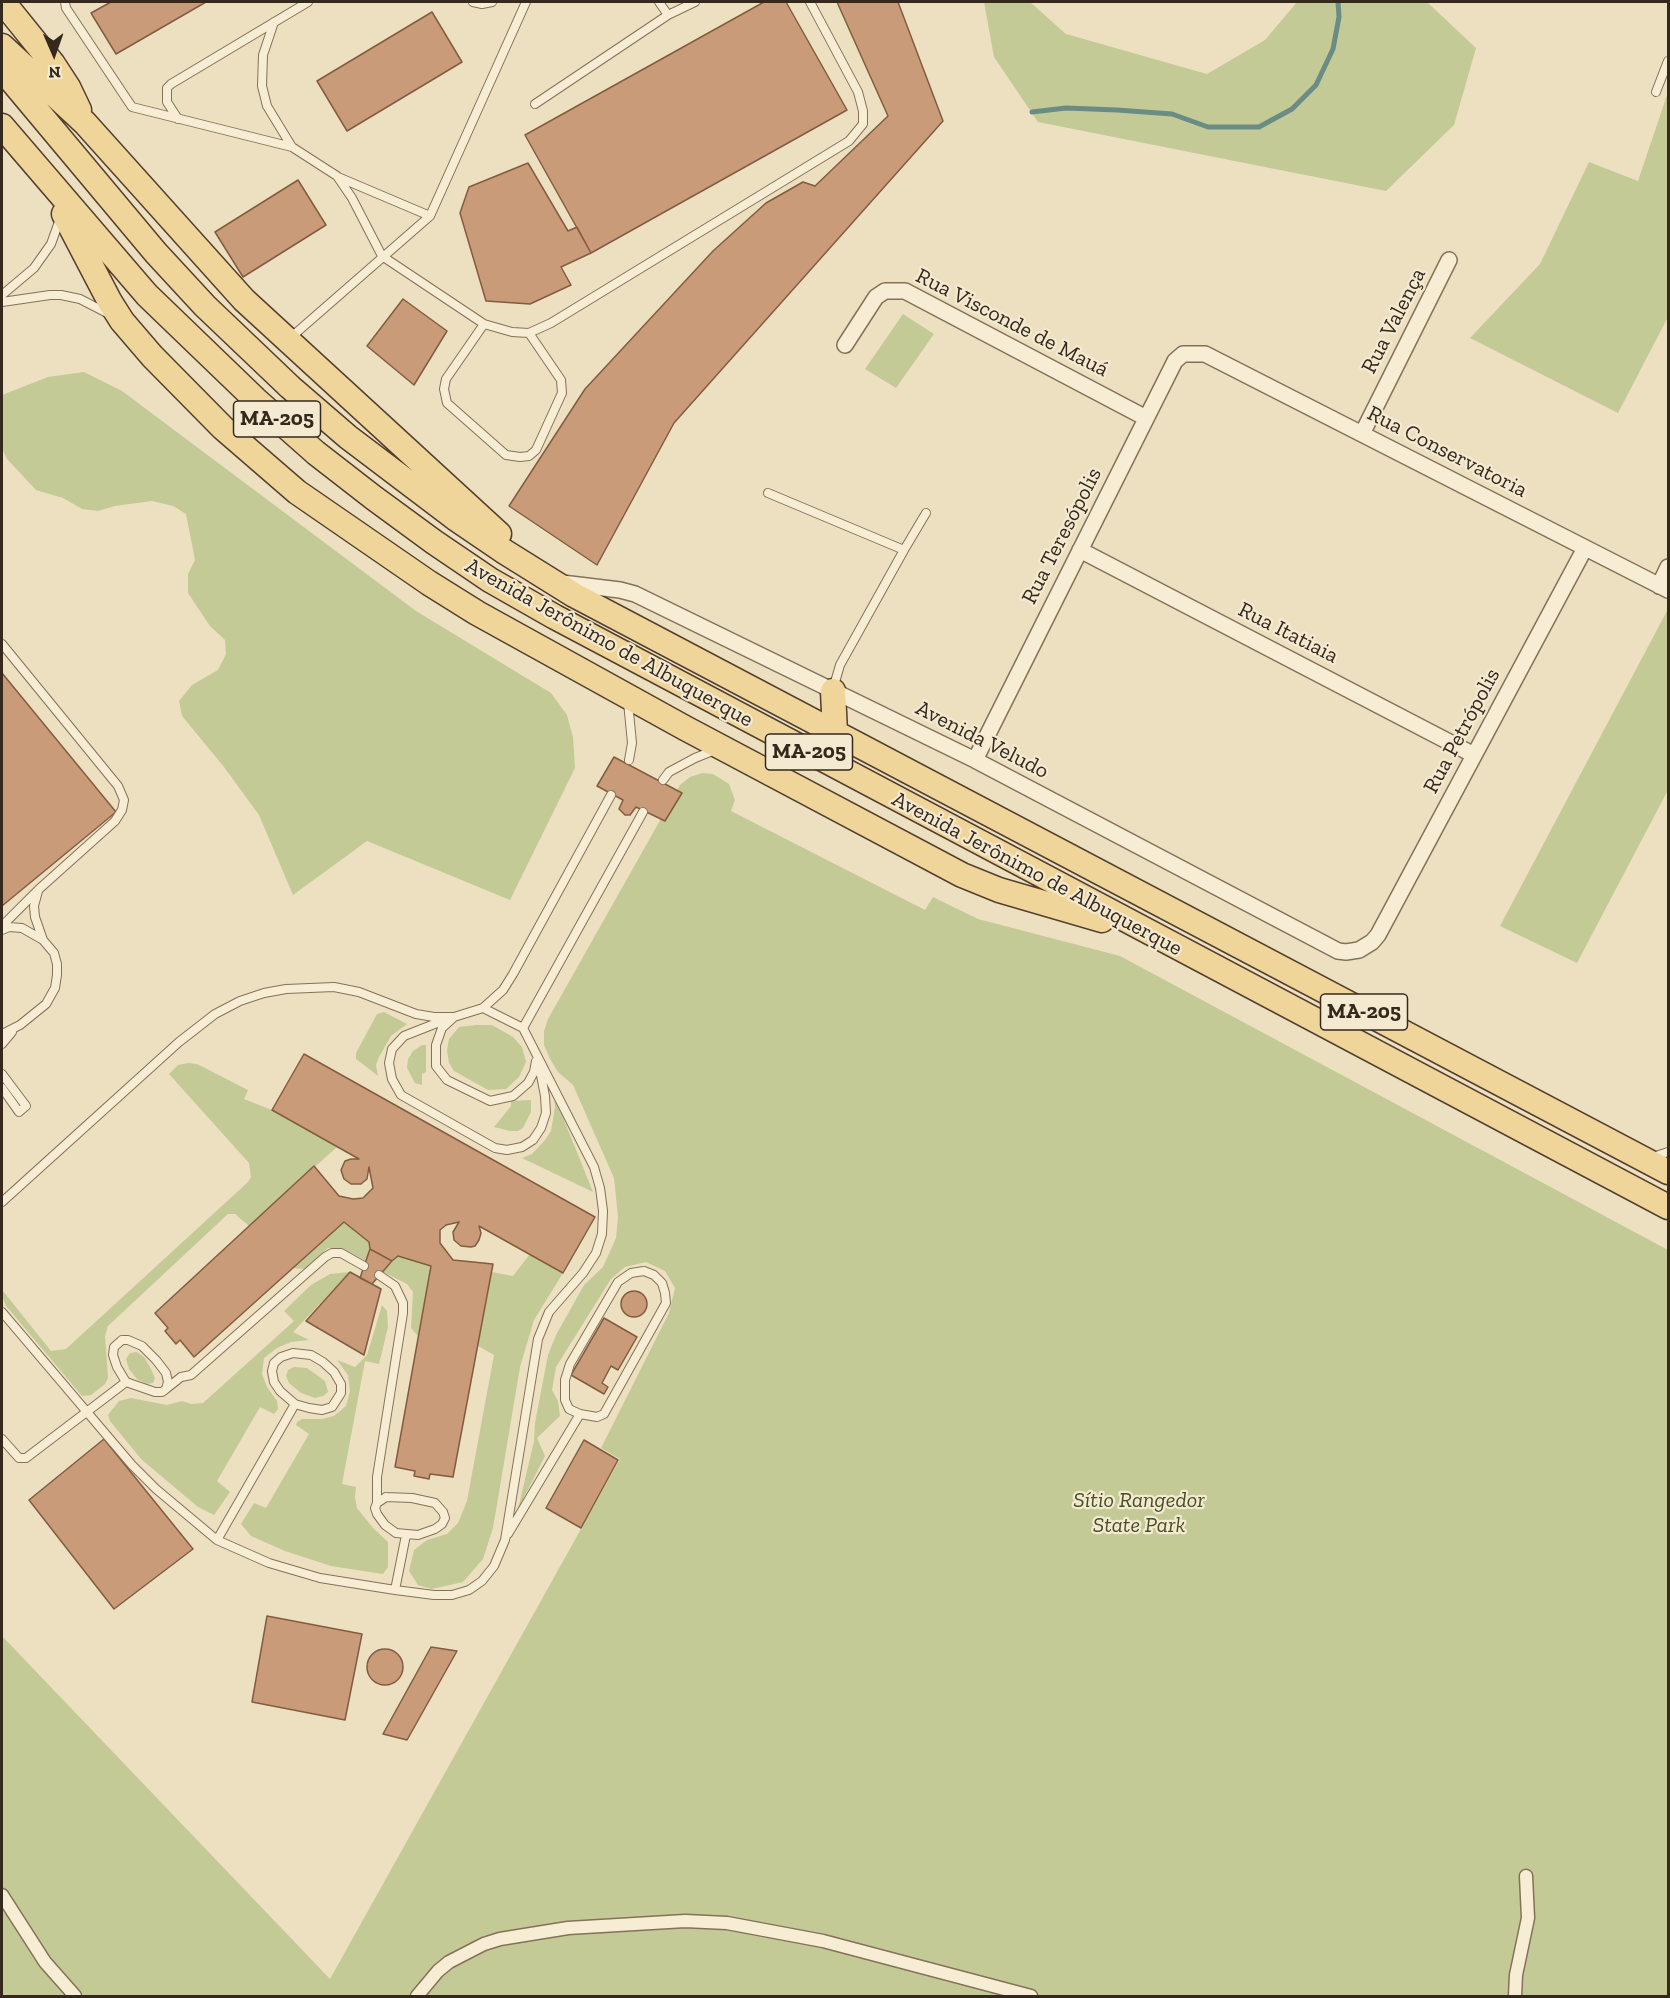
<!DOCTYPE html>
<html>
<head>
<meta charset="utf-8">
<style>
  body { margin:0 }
  #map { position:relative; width:1670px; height:1998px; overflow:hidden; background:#ece0c1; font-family:"Zilla Slab",serif }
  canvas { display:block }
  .frame { position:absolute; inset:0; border:3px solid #35291d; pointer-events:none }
  .north { position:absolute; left:24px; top:24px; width:60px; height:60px; -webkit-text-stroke:4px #f4ead1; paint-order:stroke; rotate:178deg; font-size:16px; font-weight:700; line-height:24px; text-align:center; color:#35291d }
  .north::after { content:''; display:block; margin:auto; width:21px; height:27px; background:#35291d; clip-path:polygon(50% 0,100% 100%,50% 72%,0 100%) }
</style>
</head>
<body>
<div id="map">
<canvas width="1670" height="1998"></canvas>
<div class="frame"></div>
<div class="north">N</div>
</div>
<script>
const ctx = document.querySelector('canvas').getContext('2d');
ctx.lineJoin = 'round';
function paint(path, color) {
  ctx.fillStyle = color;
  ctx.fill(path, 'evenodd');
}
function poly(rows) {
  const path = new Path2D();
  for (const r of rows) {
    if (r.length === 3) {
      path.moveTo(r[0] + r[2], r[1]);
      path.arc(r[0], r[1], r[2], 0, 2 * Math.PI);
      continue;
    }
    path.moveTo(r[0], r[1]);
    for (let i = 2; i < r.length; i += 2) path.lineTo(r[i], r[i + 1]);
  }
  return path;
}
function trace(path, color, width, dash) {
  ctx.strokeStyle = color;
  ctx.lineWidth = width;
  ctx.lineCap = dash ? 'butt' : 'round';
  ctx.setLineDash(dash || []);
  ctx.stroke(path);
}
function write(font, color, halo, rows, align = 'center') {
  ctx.font = font + ' "Zilla Slab",serif';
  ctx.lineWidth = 4.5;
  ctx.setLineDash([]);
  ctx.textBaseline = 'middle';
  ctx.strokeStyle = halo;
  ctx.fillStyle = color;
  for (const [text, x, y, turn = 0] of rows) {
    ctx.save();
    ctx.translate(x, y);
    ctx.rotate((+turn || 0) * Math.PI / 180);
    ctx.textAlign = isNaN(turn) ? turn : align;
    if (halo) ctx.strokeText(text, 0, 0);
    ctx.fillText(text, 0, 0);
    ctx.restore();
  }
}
const green = poly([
  [984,2,1030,2,1066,34,1207,74,1265,40,1297,2,1427,2,1476,48,1454,125,1386,191,1038,122,994,57],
  [1667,95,1668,96,1668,317,1618,413,1470,338,1540,264,1589,162,1638,181],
  [903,314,934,334,896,388,865,369],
  [84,372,122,391,416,611,551,693,567,715,573,737,575,768,510,900,367,841,293,895,259,815,224,767,182,716,179,701,192,685,218,670,226,654,225,640,210,626,188,593,188,574,195,560,186,514,173,506,152,501,115,506,98,511,82,509,63,498,36,490,7,459,2,449,2,395,48,377],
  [1668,609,1668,790,1577,963,1500,926],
  [702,773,713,774,729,784,735,800,731,811,925,910,933,897,978,919,1120,956,1668,1250,1668,1996,2,1996,2,1636,330,1979,620,1459,601,1448,669,1313,675,1288,665,1271,646,1262,625,1267,611,1279,556,1367,552,1390,558,1401,560,1416,537,1438,545,1456,518,1509,534,1441,535,1423,548,1355,556,1335,584,1285,603,1267,616,1238,618,1217,614,1178,573,1085,558,1072,550,1059,544,1045,544,1031,548,1019,680,785,690,777],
  [384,1012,407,1024,391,1036,379,1057,376,1065,378,1076,356,1059,356,1053,377,1014],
  [476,1025,492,1025,513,1037,522,1047,526,1062,519,1077,506,1089,488,1090,454,1071,449,1063,447,1050,449,1039,459,1027],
  [422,1045,426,1045,426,1072,422,1074,422,1085,415,1083,407,1068,408,1059,413,1051],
  [188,1063,197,1064,248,1090,244,1099,272,1110,337,1147,249,1226,235,1214,228,1214,108,1326,105,1336,108,1378,105,1384,91,1395,82,1396,6,1306,2,1296,2,1286,3,1291,51,1351,66,1349,248,1182,251,1177,249,1163,169,1074,178,1065],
  [554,1095,593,1192,522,1158,532,1154,545,1140,551,1131,555,1107],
  [531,1100,531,1112,523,1128,518,1131,510,1131,494,1127,511,1106,511,1101],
  [344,1222,369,1242,370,1249,366,1261,342,1248,328,1248,304,1269,293,1268],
  [530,1254,563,1273,534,1320,520,1367,493,1528,483,1559,463,1582,432,1589,418,1585,409,1571,414,1550,427,1540,447,1534,458,1523,467,1501,494,1355,478,1346,492,1272,513,1276],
  [398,1256,431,1266,418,1336,411,1328,413,1292,407,1284,383,1272],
  [350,1272,293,1332,309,1340,291,1342,277,1348,264,1358,262,1374,267,1387,277,1401,278,1409,274,1414,260,1407,217,1481,230,1492,214,1515,198,1507,141,1459,110,1421,108,1415,111,1411,119,1401,131,1398,167,1405,182,1401,191,1404,203,1403,294,1321,284,1311,311,1285,330,1274],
  [382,1305,387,1311,388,1327,379,1364,365,1361,342,1484,356,1487,355,1497,357,1508,373,1528,388,1542,388,1567,383,1574,331,1566,285,1551,251,1536,241,1524,254,1503,266,1508,309,1434,296,1425,297,1422,302,1419,322,1419,334,1416,346,1406,350,1391,348,1375,337,1360,355,1367,367,1355],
  [137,1352,144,1357,150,1367,155,1378,153,1383,147,1384,137,1379,129,1369,126,1359,130,1353],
  [294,1367,307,1368,314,1373,325,1381,328,1392,323,1396,315,1398,301,1393,289,1383,286,1376,288,1370]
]);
const stream = poly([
  [1032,112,1066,108,1117,110,1172,114,1208,127,1259,127,1292,109,1316,85,1333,49,1339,17,1338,2]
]);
const building = poly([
  [111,2,206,2,116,54,91,13,111,2],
  [764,2,786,2,847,110,591,253,525,135,764,2],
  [837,2,898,2,943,121,674,423,597,565,509,506,585,389,713,251,766,203,803,182,815,186,888,116,837,2],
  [432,12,462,62,347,131,317,81,432,12],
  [528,163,568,231,577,227,591,253,561,267,571,285,530,304,486,301,460,213,469,187,528,163],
  [298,180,326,225,243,277,215,232,298,180],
  [403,299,447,331,414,385,367,346,403,299],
  [2,673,116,812,2,906,2,673],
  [614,757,682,793,665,821,636,807,630,815,625,815,619,809,623,800,597,786,614,757],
  [304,1054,595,1217,563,1273,479,1226,481,1233,479,1240,475,1246,471,1247,461,1246,454,1240,453,1232,459,1222,446,1225,440,1230,440,1243,453,1260,493,1264,453,1477,430,1474,429,1479,414,1476,415,1471,395,1467,431,1266,398,1256,392,1261,370,1249,369,1242,344,1222,194,1357,180,1340,176,1344,165,1331,168,1328,155,1313,314,1166,339,1196,353,1199,363,1198,373,1188,369,1167,367,1179,361,1184,351,1184,344,1179,341,1170,345,1161,351,1159,359,1159,272,1110,304,1054],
  [370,1249,392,1261,372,1284,360,1278,370,1249],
  [350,1272,381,1289,364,1355,306,1321,350,1272],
  [634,1304,13],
  [604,1318,637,1337,618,1370,611,1366,602,1383,608,1387,604,1394,571,1375,604,1318],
  [104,1439,193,1549,114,1609,29,1500,104,1439],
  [584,1440,618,1460,581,1528,546,1508,584,1440],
  [267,1616,362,1634,345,1720,252,1702,267,1616],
  [431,1647,457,1651,407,1740,383,1734,431,1647],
  [385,1667,18]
]);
const service = poly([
  [65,2,66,8,132,107,292,147,337,176,352,198,382,256,484,324,512,332,529,333,551,323,849,141,863,124,863,111,858,92,810,2],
  [473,2,482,4,492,2],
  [659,2,668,15],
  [274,22,263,55,262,86,267,106,292,147],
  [1656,92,1668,61],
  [535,104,668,15,695,2],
  [178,119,167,102,167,88,171,84,308,2],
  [338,177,430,216],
  [2,295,34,268,51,244,60,219],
  [2,302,50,295,61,295,80,299,109,314],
  [484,324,446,379,444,389,447,403,506,455,520,457,529,456,536,450,562,393,561,380,529,333],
  [289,339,430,216,526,2],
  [768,493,904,550,926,513],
  [2,644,118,786,124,800,122,810,115,821,38,890,2,926],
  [833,689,840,665,904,550],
  [628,702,632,743,629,760],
  [663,780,669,772,695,758,715,750],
  [38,891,34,906,35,917,43,940],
  [2,930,9,927,22,928,43,940,54,953,57,964,57,975,55,988,46,1004,20,1025,2,1034],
  [453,1018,442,1028,436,1045,436,1066,447,1080,490,1101,513,1096,528,1083,534,1072,536,1061],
  [447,1019,404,1036,392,1049,389,1063,392,1079,401,1095,495,1148,507,1150,522,1147,533,1140,541,1128,546,1113,545,1096,539,1065],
  [523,1028,643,812],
  [2,1044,12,1032],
  [2,1074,26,1106,19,1112,2,1088],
  [1653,1157,1668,1152],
  [2,1202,179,1042,215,1014,240,1001,264,993,286,989,334,987,359,992,416,1014,434,1017,454,1017,483,1008,503,990,513,974,611,795],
  [644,1271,654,1275,662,1283,665,1293,666,1303,604,1414,597,1417,580,1414,569,1409,565,1400,565,1380,570,1364,618,1282,631,1273,644,1271],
  [2,1312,132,1465,156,1489,217,1540,269,1563,320,1578,395,1590,434,1595,452,1595,469,1590,482,1581,494,1566,505,1540,538,1339,549,1312,583,1273,596,1253,602,1234,603,1211,600,1188,594,1167,523,1028,483,1008],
  [122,1340,128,1340,142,1346,156,1360,166,1373,168,1382,166,1389,162,1392,155,1392,126,1382,117,1367,113,1355,114,1347,122,1340],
  [293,1353,311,1355,323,1362,334,1372,341,1384,341,1393,332,1407,322,1410,309,1408,295,1404,280,1391,274,1382,272,1371,274,1363,281,1357,293,1353],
  [166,1389,181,1377,191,1375,325,1257,332,1253,341,1253,364,1266],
  [2,1439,19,1458,26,1458,126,1382],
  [386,1497,412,1498,435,1503,443,1512,445,1518,442,1524,435,1529,418,1535,396,1533,385,1525,377,1514,375,1508,377,1503,386,1497],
  [377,1503,377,1477,403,1313,403,1303,395,1286,379,1275],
  [508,1534,580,1414],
  [217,1540,295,1404],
  [395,1590,406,1535]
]);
const pedestrian = poly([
  [2,1895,45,1962,75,1996],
  [417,1996,438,1971,449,1962,484,1944,500,1939,568,1928,685,1921,727,1923,823,1941,1031,1996],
  [1515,1996,1516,1975,1528,1918,1526,1876]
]);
const minor = poly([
  [845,345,876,297,885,291,905,291,1146,418],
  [1362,434,1449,260],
  [1080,550,1474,755],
  [562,583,620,590,635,594,975,760,1338,951,1346,952,1359,950,1372,942,1378,935,1585,548],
  [1659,586,1668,567],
  [975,760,1175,361,1183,354,1205,354,1668,590]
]);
const primary = poly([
  [3,2,53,64,68,87,79,110],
  [2,46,85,123,244,300,499,534],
  [2,69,156,253,205,306,290,387,348,437,455,518,505,552,574,595,1668,1172],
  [2,126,147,295,255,399,316,453,374,498,434,542,490,580,555,617,1668,1207],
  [64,214,110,302,122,321,152,356,223,428,297,492,429,583,477,613,685,728,962,875,999,890,1102,920],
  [833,691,835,733]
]);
const shields = [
  [277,419,87],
  [809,752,87],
  [1364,1012,87]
];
const shieldNames = [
  ["MA-205",277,419],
  ["MA-205",809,752],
  ["MA-205",1364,1012]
];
const streetNames = [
  ["Rua Valença",1394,321,-63],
  ["Rua Visconde de Mauá",1012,323,27],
  ["Rua Conservatoria",1447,452,27],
  ["Rua Teresópolis",1062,536,-63],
  ["Rua Itatiaia",1288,633,27],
  ["Avenida Jerônimo de Albuquerque",609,643,29],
  ["Rua Petrópolis",1462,731,-62],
  ["Avenida Veludo",982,740,27],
  ["Avenida Jerônimo de Albuquerque",1037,874,28]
];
const parkNames = [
  ["Sítio Rangedor",1139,1501],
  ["State Park",1139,1526]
];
paint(green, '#c3ca96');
trace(stream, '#6b8c84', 5);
paint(building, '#c99b78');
trace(building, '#835c40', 1.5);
trace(service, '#857159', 10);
trace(pedestrian, '#857159', 15);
trace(minor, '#857159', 18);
trace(primary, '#533f2e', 27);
trace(service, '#f7edd4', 8);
trace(pedestrian, '#f7edd4', 12);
trace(minor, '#f7edd4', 15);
trace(primary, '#efd59a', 24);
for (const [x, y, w] of shields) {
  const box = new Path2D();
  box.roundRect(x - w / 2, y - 18, w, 36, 4.5);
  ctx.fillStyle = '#f4ead1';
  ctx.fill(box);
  trace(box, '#35291d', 1.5);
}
write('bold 21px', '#35291d', null, shieldNames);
write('22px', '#35291d', '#f4ead1', streetNames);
write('italic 22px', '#455125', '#f4ead1', parkNames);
</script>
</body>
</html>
